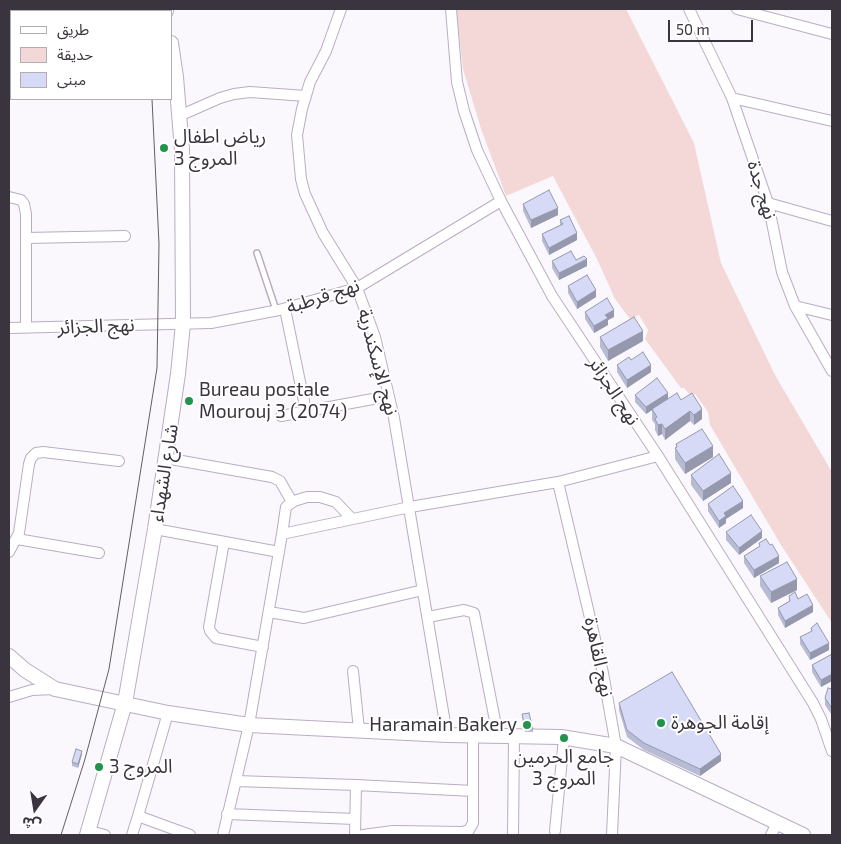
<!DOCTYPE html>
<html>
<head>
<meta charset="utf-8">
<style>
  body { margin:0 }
  #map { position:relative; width:841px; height:844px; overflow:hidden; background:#fbf8fd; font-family:"Exo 2","Noto Sans Arabic",sans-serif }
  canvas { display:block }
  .frame { position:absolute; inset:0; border:10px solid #3a343e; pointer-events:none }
  .legend { position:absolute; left:10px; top:10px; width:162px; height:90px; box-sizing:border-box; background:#fff; border:1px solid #b0aeb2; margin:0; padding:6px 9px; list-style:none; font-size:15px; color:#3a343e }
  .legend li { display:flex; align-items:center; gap:10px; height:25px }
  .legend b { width:25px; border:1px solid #b0aeb2 }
  .north { position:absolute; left:10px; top:784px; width:50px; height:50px; -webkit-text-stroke:4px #fff; paint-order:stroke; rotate:193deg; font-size:14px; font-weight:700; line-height:20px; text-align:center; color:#3a343e }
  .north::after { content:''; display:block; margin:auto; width:18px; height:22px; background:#3a343e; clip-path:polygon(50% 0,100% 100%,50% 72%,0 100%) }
  .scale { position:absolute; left:668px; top:20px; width:85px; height:22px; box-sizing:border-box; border:2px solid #3a343e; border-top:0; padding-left:6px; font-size:15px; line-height:18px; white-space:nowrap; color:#3a343e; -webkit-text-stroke:4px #fff; paint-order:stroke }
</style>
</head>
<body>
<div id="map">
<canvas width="841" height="844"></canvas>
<div class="frame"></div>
<ul class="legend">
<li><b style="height:6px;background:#fff"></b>طريق</li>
<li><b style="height:14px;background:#f4d8d8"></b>حديقة</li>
<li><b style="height:14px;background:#d6daf7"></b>مبنى</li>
</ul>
<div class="north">ش</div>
<div class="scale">50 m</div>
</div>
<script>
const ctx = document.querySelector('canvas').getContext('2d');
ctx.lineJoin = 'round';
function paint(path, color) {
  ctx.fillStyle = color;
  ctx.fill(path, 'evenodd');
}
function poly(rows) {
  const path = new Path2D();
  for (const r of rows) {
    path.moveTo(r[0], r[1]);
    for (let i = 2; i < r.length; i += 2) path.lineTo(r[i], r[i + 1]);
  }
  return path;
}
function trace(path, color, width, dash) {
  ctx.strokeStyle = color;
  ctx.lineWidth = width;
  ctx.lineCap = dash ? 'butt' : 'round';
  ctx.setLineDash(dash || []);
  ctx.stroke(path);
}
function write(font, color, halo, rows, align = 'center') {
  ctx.font = font + ' "Exo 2","Noto Sans Arabic",sans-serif';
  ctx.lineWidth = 4;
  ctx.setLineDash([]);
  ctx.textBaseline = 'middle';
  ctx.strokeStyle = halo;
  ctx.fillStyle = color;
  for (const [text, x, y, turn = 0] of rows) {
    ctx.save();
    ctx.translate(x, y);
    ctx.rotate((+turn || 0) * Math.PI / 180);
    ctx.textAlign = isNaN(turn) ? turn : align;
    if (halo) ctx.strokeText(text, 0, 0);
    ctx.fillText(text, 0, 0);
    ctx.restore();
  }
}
const green = poly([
  [456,9,626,9,694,143,721,263,775,375,832,472,832,623,781,545,710,425,708,412,695,394,690,395,684,388,681,388,645,339,648,330,639,315,630,319,615,299,597,259,553,176,506,196,481,129,463,69]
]);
const lane = poly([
  [74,9,74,11],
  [102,9,102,11],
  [257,253,276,310]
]);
const street = poly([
  [341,9,326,51,310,82,302,109,297,135,301,179,305,194,323,233,357,288,375,337,394,418,447,735],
  [451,9,457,82,464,111,477,150,501,201,552,296,658,456,813,703,821,719,832,751],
  [689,9,732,98,768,203,782,272,795,306,832,371],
  [737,9,832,34],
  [732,98,832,121],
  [179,116,220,98,234,94,250,92,306,96],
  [9,197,21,200,24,204,26,214,26,328],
  [768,203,832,221],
  [26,238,125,236],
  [795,306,832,315],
  [285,309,306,411],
  [9,328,211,323,279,310,357,288,501,201],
  [281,416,389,396],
  [165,458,272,477,280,481,292,502],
  [558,482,603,673,616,746,612,835],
  [155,529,279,552],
  [282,534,286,507,294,501,307,497,320,497,336,502,352,519],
  [17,539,99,553],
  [224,542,209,627,210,631,216,638,263,647],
  [9,552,19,533,29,464,31,458,36,453,43,452,119,461],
  [269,612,304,618,423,590],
  [428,617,464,610,474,613,498,736],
  [353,671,359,730],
  [9,697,32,690,55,689],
  [168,713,138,816,190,835],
  [236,781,356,785,355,835],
  [356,785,473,791],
  [227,814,355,819],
  [89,831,105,835],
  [555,831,564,738],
  [132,835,138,816],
  [223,835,249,725,282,534,410,507,558,482,658,456],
  [363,835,393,831,463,832,469,830,473,823,473,735],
  [513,835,514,736],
  [771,835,777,823]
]);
const secondary = poly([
  [166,9,166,11],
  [9,656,25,670,55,689,168,713,249,725,447,735,561,737,616,746,803,835],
  [87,835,125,703,155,529,178,374,183,324,182,150,176,77,171,43]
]);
const tram = poly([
  [146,9,147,11],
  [61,835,85,759,109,669,157,368,159,244,152,99]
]);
const wall = poly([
  [523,204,558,215,531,228,523,211],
  [560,220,577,240,549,255,542,241,542,234,560,225],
  [576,260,587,266,559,280,552,268,552,261],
  [568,286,596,297,577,309,568,293],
  [585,312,614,317,608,320,608,325,594,333,585,319],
  [600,337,643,341,608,361,600,347],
  [617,365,651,372,627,388,617,372],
  [635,395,681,400,702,419,694,425,690,421,665,440,662,434,658,436,655,430,655,424,652,420,652,410,646,414,635,402],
  [676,444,713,457,685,474,675,459,675,448,676,447],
  [691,475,731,483,703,501,691,485],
  [708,504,743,508,726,519,726,523,719,528,708,511],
  [726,532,762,538,739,555,726,540],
  [770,545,779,563,754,578,744,563,744,556],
  [760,576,797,590,771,603,760,586],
  [789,596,798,599,813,612,785,628,778,615,778,608,789,601],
  [811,628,829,650,810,660,800,644,800,637,811,632],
  [832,654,832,681,821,687,812,672,812,665],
  [832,689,832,713,831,714,825,705,825,698],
  [619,703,721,761,700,776,644,750,627,737,619,710],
  [522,714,533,729,533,732,525,732],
  [82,754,78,768,72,766,72,762]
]);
const shadedWall = poly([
  [558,208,558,215,531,228,531,220],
  [577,233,577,240,549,255,549,248],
  [587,259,587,266,559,280,559,273],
  [596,290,596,297,577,309,577,302],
  [614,310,614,317,608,320,608,325,594,333,594,326,605,315],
  [643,331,643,341,608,361,608,350],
  [651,365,651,372,627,388,627,380],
  [668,393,668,400,646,414,646,407],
  [702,409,702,419,694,425,694,415],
  [690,411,690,421,665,440,665,429],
  [662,424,662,434,658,436,658,425],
  [713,446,713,457,685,474,685,463],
  [731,473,731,483,703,501,703,491],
  [743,501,743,508,726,519,726,523,719,528,719,521,724,513],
  [762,531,762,538,739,555,739,548],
  [779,556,779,563,754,578,754,570],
  [797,579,797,590,771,603,771,592],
  [813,605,813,612,785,628,785,621],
  [829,643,829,650,810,660,810,653],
  [832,674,832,681,821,687,821,680],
  [832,706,832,713,831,714,831,707],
  [82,751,82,754,78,768,78,764],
  [721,754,721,761,700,776,700,769]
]);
const building = poly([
  [549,190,558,208,531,220,523,204,549,190],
  [569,216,577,233,549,248,542,234,563,224,560,220,569,216],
  [571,251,576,260,584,256,587,259,559,273,552,261,571,251],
  [587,275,596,290,577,302,568,286,587,275],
  [607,298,614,310,605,315,608,318,594,326,585,312,607,298],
  [634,317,643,331,608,350,600,337,634,317],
  [643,352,651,365,627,380,617,365,629,357,631,360,643,352],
  [657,378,668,393,646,407,635,395,657,378],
  [677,393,681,400,692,393,702,409,694,415,690,411,665,429,662,424,658,425,655,419,657,417,652,409,677,393],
  [702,429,713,446,685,463,675,448,677,447,676,444,702,429],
  [719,454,731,473,703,491,691,475,719,454],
  [733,486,743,501,724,513,726,516,719,521,708,504,733,486],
  [751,515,762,531,739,548,726,532,751,515],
  [766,539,770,545,772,544,779,556,754,570,744,556,760,546,759,543,766,539],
  [787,562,797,579,771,592,760,576,787,562],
  [795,592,798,599,807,594,813,605,785,621,778,608,790,601,789,596,795,592],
  [817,623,829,643,810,653,800,637,812,631,811,628,817,623],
  [832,654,832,674,821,680,812,665,832,654],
  [672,672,721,754,700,769,644,743,627,730,619,703,672,672],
  [828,688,832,689,832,706,831,707,825,698,828,688],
  [529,713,533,729,525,729,522,714,529,713],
  [76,749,82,751,78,764,72,762,76,749]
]);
const markers = [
  [164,148,5,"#21934d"],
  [189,401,5,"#21934d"],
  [661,723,5,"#21934d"],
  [527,725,5,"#21934d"],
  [564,738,5,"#21934d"],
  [99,767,5,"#21934d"]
];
const poiNames = [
  ["رياض اطفال",174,137],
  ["المروج 3",174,159],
  ["Bureau postale",199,390],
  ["Mourouj 3 (2074)",199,412],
  ["إقامة الجوهرة",671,723],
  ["Haramain Bakery",517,725,"right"],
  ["جامع الحرمين",564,757,"center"],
  ["المروج 3",564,779,"center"],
  ["المروج 3",109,767]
];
const streetNames = [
  ["نهج جدة",762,190,73],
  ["نهج قرطبة",323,296,-18],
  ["نهج الجزائر",96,326,-2],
  ["نهج الإسكندرية",378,362,75],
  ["نهج الجزائر",614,391,57],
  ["شارع الشهداء",164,473,-81],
  ["نهج القاهرة",599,657,78]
];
paint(green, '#f4d8d8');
trace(lane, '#bbacc4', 8);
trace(street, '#bbacc4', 12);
trace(secondary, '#bbacc4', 16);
trace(lane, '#fff', 5);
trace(street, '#fff', 10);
trace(secondary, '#fff', 14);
trace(tram, '#635d66', 1);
paint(wall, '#b8bbd4');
paint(shadedWall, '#9699ad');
paint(building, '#d6daf7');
trace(building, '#9699ad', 1);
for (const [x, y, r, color] of markers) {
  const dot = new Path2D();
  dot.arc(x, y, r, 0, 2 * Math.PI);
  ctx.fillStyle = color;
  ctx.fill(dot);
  trace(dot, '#fff', 2);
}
write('19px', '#3a343e', '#fff', poiNames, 'left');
write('19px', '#3a343e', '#fff', streetNames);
</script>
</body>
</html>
